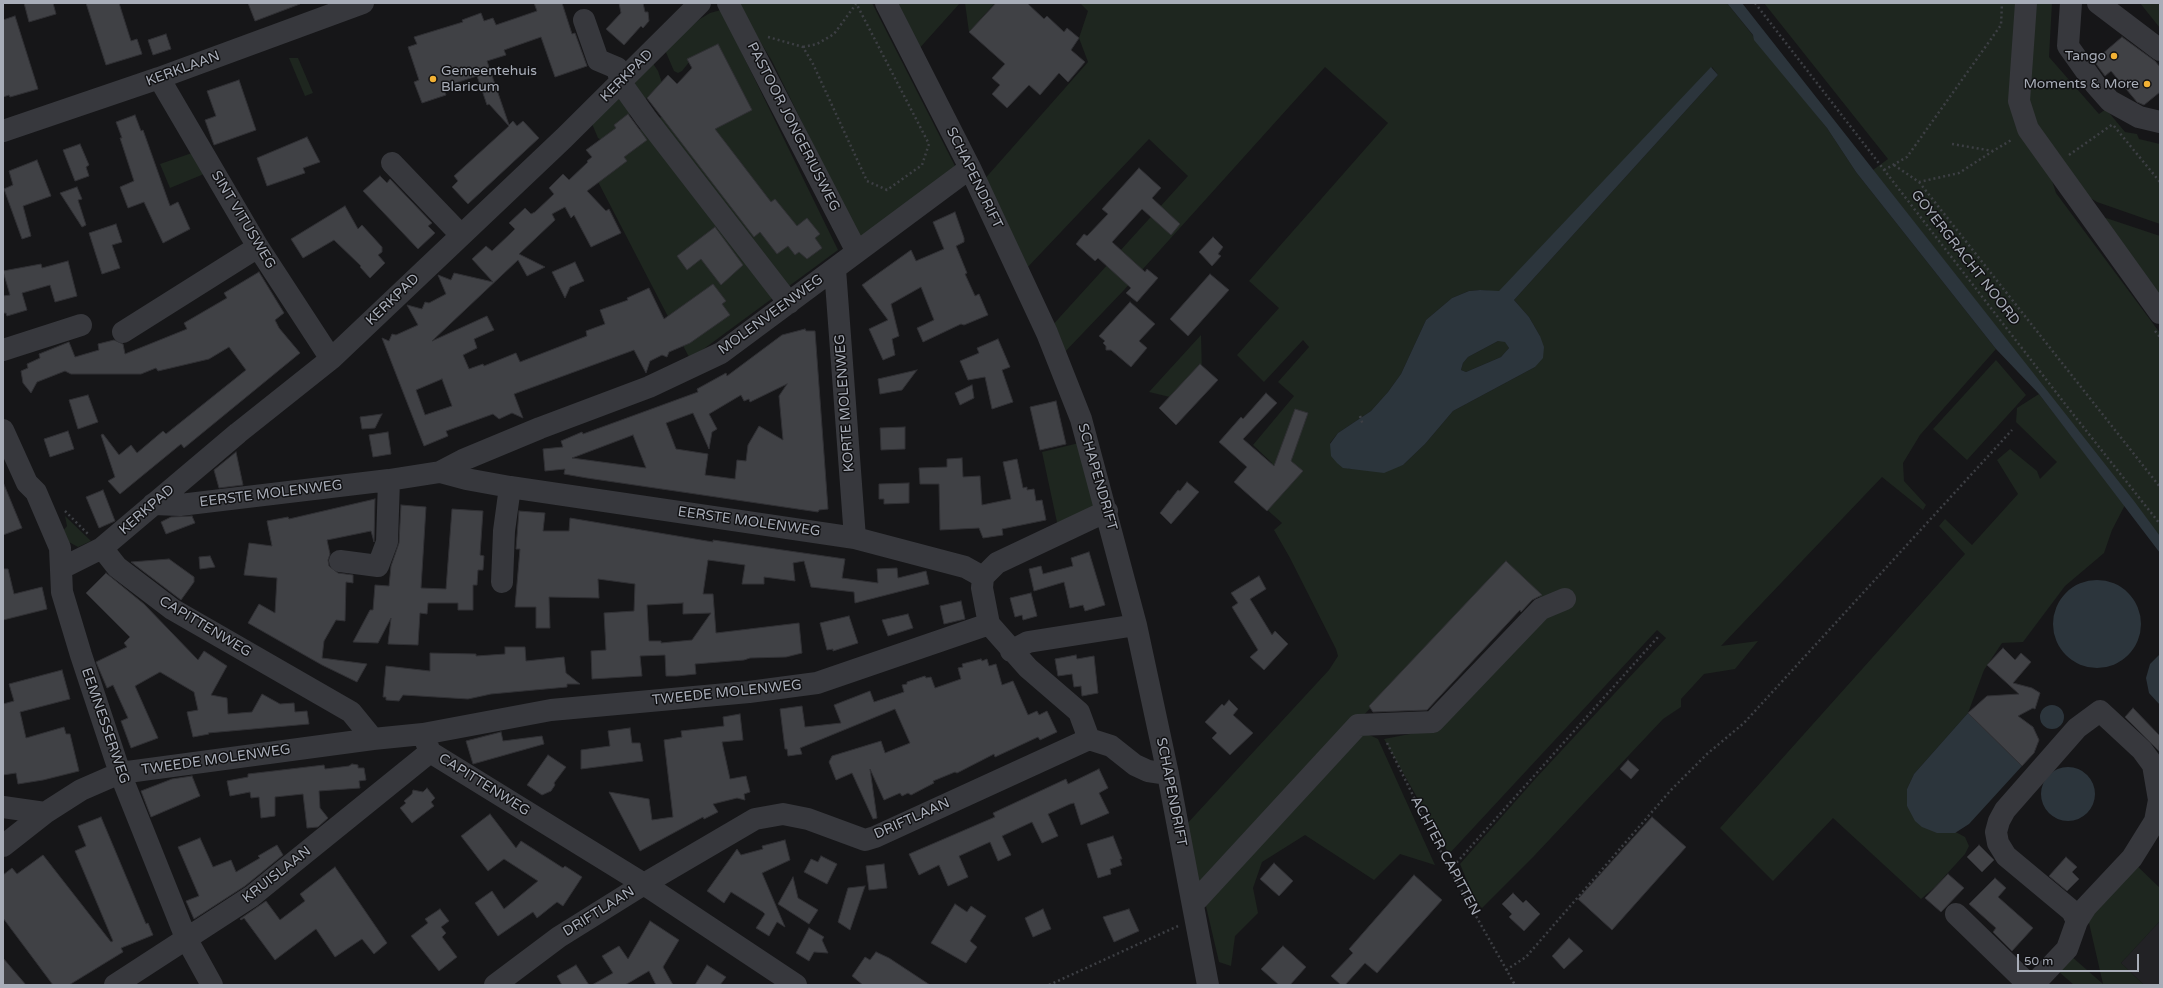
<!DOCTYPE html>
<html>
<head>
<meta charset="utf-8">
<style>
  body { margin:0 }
  #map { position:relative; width:2163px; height:988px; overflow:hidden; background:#161618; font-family:"Varela Round",sans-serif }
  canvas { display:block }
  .frame { position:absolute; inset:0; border:4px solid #a8adb8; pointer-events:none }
  .scale { position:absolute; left:2017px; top:954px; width:122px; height:18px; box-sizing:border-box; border:2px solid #a8adb8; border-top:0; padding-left:5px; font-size:12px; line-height:14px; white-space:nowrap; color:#a8adb8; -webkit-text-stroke:3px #111113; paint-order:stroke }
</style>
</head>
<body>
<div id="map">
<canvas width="2163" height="988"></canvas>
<div class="frame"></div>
<div class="scale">50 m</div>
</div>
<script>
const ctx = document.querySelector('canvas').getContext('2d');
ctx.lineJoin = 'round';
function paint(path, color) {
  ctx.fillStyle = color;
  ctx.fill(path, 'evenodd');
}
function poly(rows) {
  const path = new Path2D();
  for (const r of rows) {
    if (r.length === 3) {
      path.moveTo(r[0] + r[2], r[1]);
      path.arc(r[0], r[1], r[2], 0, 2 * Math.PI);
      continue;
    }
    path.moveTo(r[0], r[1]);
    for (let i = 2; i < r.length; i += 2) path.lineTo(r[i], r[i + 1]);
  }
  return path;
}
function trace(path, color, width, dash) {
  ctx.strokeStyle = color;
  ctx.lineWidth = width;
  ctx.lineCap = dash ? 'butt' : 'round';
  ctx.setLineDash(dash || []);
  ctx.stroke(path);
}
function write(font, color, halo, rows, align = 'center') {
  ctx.font = font + ' "Varela Round",sans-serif';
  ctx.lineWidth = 3;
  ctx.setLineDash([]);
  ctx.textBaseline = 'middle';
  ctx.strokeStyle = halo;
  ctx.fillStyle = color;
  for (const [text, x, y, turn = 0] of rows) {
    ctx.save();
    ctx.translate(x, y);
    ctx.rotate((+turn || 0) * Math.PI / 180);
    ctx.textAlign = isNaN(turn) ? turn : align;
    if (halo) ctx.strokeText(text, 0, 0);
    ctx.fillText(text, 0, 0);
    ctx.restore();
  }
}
const built = poly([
  [2160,921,2160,985,2144,985,2121,963]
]);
const green = poly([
  [737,3,872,3,955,166,952,171,859,238,772,61],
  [891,3,960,3,917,51],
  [965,3,995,3,969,32],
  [1080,3,1727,3,1827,128,1856,172,1996,349,1920,435,1903,463,1904,481,1926,505,1923,510,1882,477,1721,646,1758,641,1735,669,1704,674,1681,699,1681,707,1663,719,1534,856,1482,908,1476,902,1460,864,1536,778,1666,638,1657,630,1449,854,1384,739,1425,731,1547,603,1499,570,1226,863,1200,882,1195,880,1185,826,1329,670,1338,656,1336,649,1290,558,1274,530,1282,523,1246,491,1272,463,1253,445,1294,396,1278,382,1309,347,1303,340,1264,382,1237,355,1279,308,1249,281,1388,123,1325,67,1124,290,1061,356,1050,328,1188,176,1149,139,1025,270,982,182,1088,62,1079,38,1088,11],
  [1712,67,1718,75,1514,300,1529,317,1540,336,1535,367,1453,411,1425,444,1403,465,1349,469,1330,443,1338,433,1371,411,1388,392,1401,374,1426,320,1452,298,1469,291,1480,290,1499,292],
  [1764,3,2021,3,2015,67,2056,193,2160,333,2160,536,1873,170,1888,159],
  [2031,3,2052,3,2049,57,2099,114,2106,109,2125,132,2137,134,2139,139,2160,144,2160,224,2097,202,2087,196,2041,135,2026,100],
  [2140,3,2160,3,2160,28],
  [721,10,838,250,690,359,594,174,656,114,660,118,705,75,690,61,682,71,678,73,674,71,665,50,668,45,700,19,710,13],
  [289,58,298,58,313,93,305,96],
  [652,62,658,71,662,83,609,135,601,140,598,138,590,119],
  [192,153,204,174,170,188,160,164],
  [2094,214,2160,236,2160,303],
  [1201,335,1202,374,1170,397,1149,392],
  [1498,341,1505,341,1509,348,1501,357,1466,372,1461,370,1463,363,1468,357],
  [1996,360,2026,395,1967,460,1933,429],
  [2039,394,2125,505,2112,530,2104,553,2065,586,2023,642,2002,643,1984,670,1968,713,1914,774,1907,789,1907,806,1965,837,1969,846,1965,854,1935,887,1921,899,1833,818,1773,881,1720,828,1965,554,1939,526,1945,519,1972,545,2018,494,1997,460,2010,449,2037,471,2040,479,2057,462,2016,422,2017,408],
  [1079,443,1098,502,1094,514,1058,527,1042,452],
  [65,516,91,541,78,547,69,542,62,532,67,526],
  [1359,730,1378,739,1435,865,1400,854,1374,880,1305,835,1262,862,1253,888,1258,913,1235,936,1231,966,1219,962,1205,902],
  [2133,862,2160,888,2160,921,2121,963,2144,985,2074,985,2058,971,2071,956,2103,984,2087,914]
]);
const water = poly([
  [1727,3,1742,3,2134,501,2160,536,2160,553,2039,394,1996,349,1856,172,1827,128,1754,40,1753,35],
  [1711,67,1718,75,1514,300,1529,317,1540,336,1544,347,1543,358,1535,367,1453,411,1425,444,1403,465,1384,473,1343,468,1337,463,1331,456,1330,444,1338,433,1371,411,1388,392,1401,374,1426,320,1452,298,1469,291,1480,290,1499,291],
  [1498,341,1505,342,1509,348,1501,357,1466,372,1461,370,1463,363,1468,357],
  [2097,624,44],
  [2160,654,2160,705,2149,693,2146,678,2150,664],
  [2052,717,12],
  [1968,713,2022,766,1969,824,1955,833,1937,833,1922,827,1915,821,1907,806,1907,789,1914,774],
  [2068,794,27]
]);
const building = poly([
  [24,3,53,3,56,14,29,22,24,3],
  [86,3,119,3,131,41,137,39,142,54,106,65,86,3],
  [248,3,300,3,300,4,255,21,248,3],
  [534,3,562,3,572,34,575,33,587,66,555,77,541,37,504,50,506,55,487,61,509,125,513,121,517,126,523,121,539,138,468,204,452,187,458,181,454,176,509,126,489,104,487,105,477,76,443,87,446,95,422,103,414,82,419,80,408,47,417,44,414,37,463,22,462,20,481,13,484,21,493,18,496,25,537,11,534,3],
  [619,3,643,3,645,12,648,12,649,21,643,28,641,26,624,45,606,29,621,13,619,3],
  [996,3,1027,3,1044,19,1047,16,1064,32,1067,28,1079,38,1071,50,1085,62,1068,82,1059,73,1040,95,1029,85,1007,108,992,94,1000,85,992,78,1005,64,969,32,996,3],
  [15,16,38,89,10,97,9,95,3,97,3,20,15,16],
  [166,34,171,49,153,55,148,40,166,34],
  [2122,37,2155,61,2160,67,2160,92,2144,105,2137,102,2111,71,2105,76,2094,61,2122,37],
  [718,44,752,110,715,129,771,202,775,199,797,226,807,218,820,234,815,238,822,248,807,259,799,252,795,255,788,246,777,254,760,232,754,237,647,98,668,75,677,84,692,68,687,59,718,44],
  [239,80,256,130,214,145,205,120,216,116,207,91,239,80],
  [628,114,647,140,624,157,627,161,587,191,606,211,609,209,621,233,591,247,574,215,571,218,565,207,552,214,555,220,519,254,545,267,527,276,518,260,432,341,487,316,494,330,474,339,477,348,463,355,469,369,483,364,484,366,516,353,520,362,587,336,586,331,605,324,600,310,628,300,627,298,649,288,664,319,713,284,726,301,722,304,730,315,690,343,669,352,667,357,662,355,650,361,646,373,634,350,514,394,523,418,512,413,499,419,493,414,446,431,448,436,424,446,382,338,389,341,392,334,396,335,418,325,407,305,422,309,425,302,429,303,446,294,438,275,451,280,454,273,493,282,472,259,486,246,492,251,511,233,515,229,509,223,525,208,531,214,535,212,554,194,549,188,563,174,569,180,588,162,587,161,592,157,586,150,616,128,614,125,628,114],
  [442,379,452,406,425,415,416,390,442,379],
  [135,115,141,131,143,130,170,206,178,202,190,229,163,243,144,202,128,208,120,187,134,181,120,138,122,138,116,122,135,115],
  [307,137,320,162,303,168,305,173,267,186,257,158,307,137],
  [80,144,89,165,86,167,89,176,75,181,63,150,80,144],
  [37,160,51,196,23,206,31,236,22,239,4,189,13,185,9,171,37,160],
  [1139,168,1161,188,1152,198,1180,224,1171,235,1142,209,1112,242,1145,272,1147,269,1158,278,1137,302,1126,293,1131,288,1098,258,1095,261,1076,244,1084,234,1087,236,1108,214,1102,209,1139,168],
  [380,176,387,183,390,179,432,223,428,226,435,233,418,249,363,191,380,176],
  [77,187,82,199,78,200,86,225,82,227,60,193,77,187],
  [345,206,358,229,362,225,382,247,382,252,378,255,385,263,370,278,360,267,361,266,334,240,303,258,291,239,345,206],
  [955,212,964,238,964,242,956,246,967,273,965,274,975,296,979,294,988,315,964,325,961,324,923,342,917,328,934,320,921,287,891,304,899,336,892,339,895,355,883,360,869,329,888,320,862,285,911,250,916,261,944,249,933,222,955,212],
  [116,224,122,242,112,245,120,268,102,274,89,233,116,224],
  [715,227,743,265,721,285,701,259,687,270,677,256,715,227],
  [1213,237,1223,247,1218,254,1221,256,1212,266,1199,252,1213,237],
  [68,261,77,296,55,302,50,285,22,293,27,310,7,316,6,313,3,313,3,296,10,295,3,271,41,264,42,268,68,261],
  [575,262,584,281,570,287,565,298,552,272,575,262],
  [259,272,284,313,275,320,279,328,300,353,184,448,181,444,120,494,108,481,115,477,101,435,103,434,119,455,131,445,137,453,163,431,166,434,246,370,229,347,209,359,158,371,156,368,141,374,71,374,65,371,37,382,31,393,23,383,21,371,28,368,27,364,40,358,39,354,69,342,75,357,99,350,98,344,114,340,123,344,125,354,187,329,184,323,227,298,224,293,259,272],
  [1210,274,1229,290,1188,336,1170,319,1210,274],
  [1130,302,1155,324,1139,341,1147,348,1131,367,1111,350,1106,350,1106,346,1103,343,1105,341,1099,336,1130,302],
  [805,329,806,331,815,331,828,509,819,510,818,512,587,478,564,474,565,469,545,471,543,449,563,447,561,441,582,432,583,434,698,392,697,389,726,373,727,376,782,335,805,329],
  [787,384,779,396,783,440,759,426,748,445,746,461,737,460,735,479,705,475,708,454,676,449,666,423,693,413,709,449,712,432,717,429,709,414,741,395,744,401,749,399,750,402,787,384],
  [633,435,646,468,572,458,633,435],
  [998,339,1010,367,1002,370,1013,402,992,409,985,377,968,380,960,361,979,353,977,348,998,339],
  [1200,364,1218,380,1176,425,1159,408,1200,364],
  [917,370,902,390,880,394,878,379,917,370],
  [972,385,974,398,960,405,955,393,972,385],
  [1266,393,1277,403,1243,439,1274,466,1295,409,1308,413,1291,461,1303,471,1267,511,1234,482,1247,467,1219,442,1241,417,1243,419,1266,393],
  [88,395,98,422,78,429,69,400,88,395],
  [1056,401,1066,444,1040,450,1030,407,1056,401],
  [382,414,375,428,362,429,360,417,382,414],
  [905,427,905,449,881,450,880,428,905,427],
  [68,431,74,449,50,457,44,439,68,431],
  [388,432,391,454,373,457,369,435,388,432],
  [236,452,243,485,219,488,214,470,236,452],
  [962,458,963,477,980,476,982,505,1011,499,1003,462,1017,459,1023,488,1027,487,1027,490,1034,489,1036,501,1042,500,1046,520,1002,529,1003,535,983,538,979,528,940,530,939,484,920,484,919,468,947,467,947,459,962,458],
  [3,482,22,528,3,535,3,482],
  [1187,482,1199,492,1171,524,1160,513,1178,490,1180,491,1187,482],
  [909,483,909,503,884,504,884,499,879,499,879,484,909,483],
  [103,490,115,521,99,528,86,497,103,490],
  [375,499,374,542,371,531,327,540,330,554,328,560,329,566,338,573,353,575,353,583,346,582,345,621,336,620,324,641,322,658,367,664,357,682,322,665,248,623,259,604,275,613,277,578,244,575,249,543,272,546,267,521,288,517,289,519,375,499],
  [401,505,426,507,421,588,446,589,452,509,483,511,480,555,484,556,483,570,478,570,477,585,473,585,473,610,458,610,458,603,428,603,427,614,420,613,418,645,388,644,391,618,378,643,353,642,370,610,373,610,375,585,389,586,391,566,399,543,401,505],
  [519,511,545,513,543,531,569,531,570,518,713,542,713,540,845,559,842,578,878,583,877,569,897,568,898,578,926,571,929,584,855,603,854,592,811,587,804,561,793,563,795,581,764,577,764,584,742,584,745,565,708,560,703,594,713,594,716,633,799,623,802,653,786,657,750,658,744,660,695,664,696,674,677,676,666,676,665,655,640,656,642,676,592,679,591,651,606,650,604,613,634,611,635,584,598,579,599,598,549,597,550,628,536,628,536,607,515,607,520,549,516,549,519,511],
  [683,603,683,614,711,613,692,640,661,643,661,641,649,641,647,605,683,603],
  [192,516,195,523,166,534,161,522,171,517,192,516],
  [1089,552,1105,605,1085,611,1083,605,1070,608,1064,582,1034,591,1029,569,1041,566,1043,574,1073,566,1071,558,1089,552],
  [210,556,215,567,200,569,199,557,210,556],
  [169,559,194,577,194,582,181,600,131,562,169,559],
  [1506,561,1542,595,1532,600,1521,612,1520,610,1427,710,1373,712,1369,706,1506,561],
  [3,569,8,569,14,594,42,587,47,609,3,620,3,569],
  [106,573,144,604,198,660,204,651,227,666,211,695,227,698,228,714,252,712,262,694,280,704,294,703,295,712,307,711,309,724,208,733,209,734,193,737,187,712,198,710,194,692,160,672,135,686,158,738,131,748,121,721,128,718,113,685,107,688,96,662,127,647,124,643,130,637,86,593,106,573],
  [1259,576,1266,589,1250,599,1272,635,1275,631,1288,644,1264,670,1250,657,1258,650,1232,607,1238,603,1231,593,1259,576],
  [1031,593,1037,616,1023,620,1022,615,1015,617,1010,598,1031,593],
  [961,601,965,619,944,624,940,606,961,601],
  [908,614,913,628,888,636,882,620,908,614],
  [849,616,858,643,833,651,833,649,827,650,820,623,849,616],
  [505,647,525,647,526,661,564,657,566,673,580,684,567,684,567,687,491,694,468,699,403,695,399,701,386,700,386,697,383,697,386,666,430,671,430,653,476,654,476,656,505,654,505,647],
  [2003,648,2015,660,2021,653,2031,662,2013,683,2032,688,2040,693,2035,709,2033,708,2018,716,2033,727,2039,740,2034,753,2022,766,1968,713,1987,696,2019,694,1987,665,2003,648],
  [1076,655,1077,659,1094,656,1098,693,1082,696,1081,686,1074,687,1072,674,1058,676,1055,659,1076,655],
  [981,659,982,661,987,659,989,666,996,664,1002,685,1013,681,1028,715,1037,711,1039,715,1047,711,1057,732,1040,740,1038,737,995,757,994,754,957,773,955,772,933,781,934,783,911,795,908,793,902,796,900,793,884,800,870,769,877,818,873,819,852,773,836,780,829,762,832,756,881,741,885,753,910,743,895,709,800,748,802,754,788,756,787,749,785,749,780,709,802,706,805,727,841,723,834,705,870,691,874,702,904,692,902,685,907,684,907,682,925,676,926,678,931,677,935,688,961,679,958,668,963,667,962,664,981,659],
  [62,670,70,699,20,712,26,738,64,727,66,734,70,734,79,771,43,780,18,784,16,773,3,775,3,704,14,701,9,684,62,670],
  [1229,700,1238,709,1233,715,1253,733,1230,755,1212,738,1217,733,1205,722,1222,704,1224,706,1229,700],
  [2133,708,2160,736,2159,751,2125,717,2133,708],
  [740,714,743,740,722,742,730,779,746,776,750,792,744,794,745,800,737,798,713,804,718,812,704,819,703,817,640,851,609,792,649,799,652,820,673,817,664,740,682,737,681,731,724,726,723,717,740,714],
  [630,728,632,743,640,743,643,761,581,769,581,750,610,746,608,731,630,728],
  [501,732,503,741,542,736,544,744,473,764,466,741,501,732],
  [548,755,566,767,554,783,555,785,551,791,542,795,527,785,548,755],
  [1628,760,1639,770,1631,779,1620,769,1628,760],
  [352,764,358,765,358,768,364,768,366,780,359,781,360,788,319,791,320,808,328,818,318,827,307,828,303,794,275,797,275,816,261,818,259,797,251,798,250,792,230,796,227,781,248,777,248,774,324,765,325,769,349,766,352,764],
  [1099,769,1108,788,1099,793,1109,813,1081,825,1074,803,1070,804,1048,814,1058,836,1042,843,1032,822,1002,836,1011,855,998,861,990,842,959,856,968,877,948,886,939,865,919,875,909,854,995,817,993,813,1066,779,1068,784,1099,769],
  [192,776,200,796,151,817,141,791,172,779,192,776],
  [427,788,435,798,431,802,434,806,412,823,400,808,406,803,404,801,412,794,413,790,423,792,427,788],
  [490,814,516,848,521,841,563,868,565,866,582,877,563,906,557,902,537,918,533,912,498,936,475,903,492,891,504,909,538,881,504,859,488,871,461,836,490,814],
  [101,817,146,924,148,923,153,935,121,948,123,952,69,985,53,985,3,918,3,875,12,868,17,874,43,855,111,942,113,941,75,851,86,846,78,826,101,817],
  [1652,817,1686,847,1612,930,1578,899,1652,817],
  [1113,836,1122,859,1120,859,1122,865,1110,869,1111,874,1098,878,1087,844,1113,836],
  [200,838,213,867,231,860,236,872,260,858,258,856,277,845,283,855,245,886,194,919,186,901,199,896,178,847,200,838],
  [785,840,790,860,762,873,785,927,777,922,769,936,756,928,765,914,763,912,731,892,724,903,707,891,737,849,741,855,763,849,762,846,785,840],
  [1979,845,1994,860,1982,872,1967,857,1979,845],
  [821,856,837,864,827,884,804,872,811,859,818,862,821,856],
  [2066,857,2077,867,2072,872,2079,879,2067,891,2049,876,2066,857],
  [1274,863,1293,881,1279,896,1260,879,1274,863],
  [884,864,887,888,869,890,866,866,884,864],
  [335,867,387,943,374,954,362,939,335,957,316,929,275,960,244,918,241,920,240,919,266,901,280,920,305,901,300,894,335,867],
  [1948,874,1964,888,1941,912,1925,898,1948,874],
  [1414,875,1442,900,1377,973,1365,963,1345,985,1341,985,1331,976,1353,953,1349,949,1414,875],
  [793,877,798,898,818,910,809,924,778,904,793,877],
  [1995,878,2006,888,1998,897,2033,928,2012,951,1993,932,1996,928,1969,904,1995,878],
  [865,886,850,930,838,922,848,888,865,886],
  [1513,893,1523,903,1526,900,1540,914,1524,931,1509,917,1512,914,1502,904,1513,893],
  [955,904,967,912,971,906,986,916,970,941,977,947,966,963,931,943,955,904],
  [440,909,449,921,441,927,446,933,442,937,457,957,439,971,411,936,428,923,425,919,440,909],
  [1043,909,1051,929,1033,937,1025,918,1043,909],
  [1129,909,1139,931,1114,942,1103,917,1129,909],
  [650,921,679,940,663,967,673,985,656,985,649,971,625,985,592,985,613,973,602,956,619,946,628,959,650,921],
  [809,928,824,937,822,940,828,953,814,952,809,961,796,953,809,928],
  [1569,938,1583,951,1564,969,1552,956,1569,938],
  [1283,946,1306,967,1290,985,1279,985,1261,969,1283,946],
  [876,952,889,958,930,985,863,985,852,976,865,957,870,960,876,952],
  [3,958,26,985,3,985,3,958],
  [576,965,589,985,562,985,557,976,576,965],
  [707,965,726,977,720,985,695,985,707,965]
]);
const path = poly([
  [1755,3,2069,409,2160,524],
  [768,37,803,47,813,64,867,181,887,190,922,165,929,144,856,3],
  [803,47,817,44,834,34,856,4],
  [2114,126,2160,182],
  [1952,144,1993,151,2013,139],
  [2069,155,2113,124],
  [1894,165,1919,182,1959,173,1993,151],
  [1884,170,1907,157,2001,25,2002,3],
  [1919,182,2160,487],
  [2155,331,2160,337],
  [1360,416,1363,425],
  [65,511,88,534],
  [1387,743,1450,870,1515,985],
  [1450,870,1658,637],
  [1506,970,1526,957,1671,790,1707,754,1744,723,2012,430],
  [1049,985,1178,926]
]);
const minor = poly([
  [728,3,857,252],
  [886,3,970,168,1047,333,1081,419,1136,625,1168,774,1208,985],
  [2026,3,2019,101,2028,129,2160,313],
  [2071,3,2068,46,2095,84,2110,101,2139,117,2160,122],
  [2098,3,2160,50],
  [584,20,598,60,617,68,621,83,646,118,789,303],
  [159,78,258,247,331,359],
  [3,131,159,78,363,3],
  [392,163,461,235],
  [835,269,855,538],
  [123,332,258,247],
  [3,350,81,325],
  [3,430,27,483,36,492,60,548,62,592,81,655,120,773,186,938,212,985],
  [440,472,463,460,540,428,649,387,721,353,970,168],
  [153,504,180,505,389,480,440,472,466,479,510,487,855,538,965,567,983,577,997,563,1107,511],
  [102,548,117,567,172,609,351,712,373,739,423,734,430,752,644,884,796,985],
  [340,561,378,566,387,542,389,480],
  [62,568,102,548,238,433,331,359,564,138,700,3],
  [983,577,982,588,989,624],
  [502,582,504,531,510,487],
  [1011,651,1028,642,1136,625],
  [423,734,551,710,749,692,817,683,989,624,1028,668,1079,712,1089,739],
  [3,807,45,813],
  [3,846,45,813,81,790,120,773,373,739],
  [1193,904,1358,725,1433,722,1541,609,1565,599],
  [1956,914,2029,985],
  [115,985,252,896,430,752],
  [495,985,559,937,644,884,755,819,783,814,808,819,865,840,875,837,1089,739,1111,746,1135,765,1148,771,1168,774],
  [2033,985,2067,949,2077,921,2086,907,2132,858,2155,821,2159,800,2153,765,2142,750,2100,711,2077,728,2005,810,1999,821,1996,832,1998,843,2006,856,2072,911,2077,921]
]);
const markers = [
  [2114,56,4,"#f2b134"],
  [433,79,4,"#f2b134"],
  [2147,84,4,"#f2b134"]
];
const poiNames = [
  ["Tango",2106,56],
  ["Gemeentehuis",441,71,"left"],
  ["Blaricum",441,87,"left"],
  ["Moments & More",2139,84]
];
const streetNames = [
  ["KERKLAAN",183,69,-20],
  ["KERKPAD",627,76,-45],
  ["PASTOOR JONGERIUSWEG",793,127,63],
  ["SCHAPENDRIFT",974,178,64],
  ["SINT VITUSWEG",243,220,59],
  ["GOYERGRACHT NOORD",1965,258,52],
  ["KERKPAD",393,300,-44],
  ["MOLENVEENWEG",771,315,-36],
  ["KORTE MOLENWEG",845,403,-94],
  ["SCHAPENDRIFT",1097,477,74],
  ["EERSTE MOLENWEG",271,494,-7],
  ["KERKPAD",147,510,-41],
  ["EERSTE MOLENWEG",749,522,8],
  ["CAPITTENWEG",205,627,31],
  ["TWEEDE MOLENWEG",727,693,-6],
  ["EEMNESSERWEG",105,726,71],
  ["TWEEDE MOLENWEG",216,760,-8],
  ["CAPITTENWEG",484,785,32],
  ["SCHAPENDRIFT",1171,792,79],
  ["DRIFTLAAN",912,819,-24],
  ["ACHTER CAPITTEN",1445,856,62],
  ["KRUISLAAN",277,875,-38],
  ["DRIFTLAAN",599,912,-32]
];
paint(built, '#222225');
paint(green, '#1e261f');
paint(water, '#2c353c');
paint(building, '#404145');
trace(building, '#303034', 1);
trace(path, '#3d3f44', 2.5, [2, 3]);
trace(minor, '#37383d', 22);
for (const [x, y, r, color] of markers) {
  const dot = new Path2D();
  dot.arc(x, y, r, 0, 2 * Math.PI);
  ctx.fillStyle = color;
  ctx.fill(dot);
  trace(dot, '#111113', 1.5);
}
write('14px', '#a8adb8', '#111113', poiNames, 'right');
write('14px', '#a8adb8', '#111113', streetNames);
</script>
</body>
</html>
